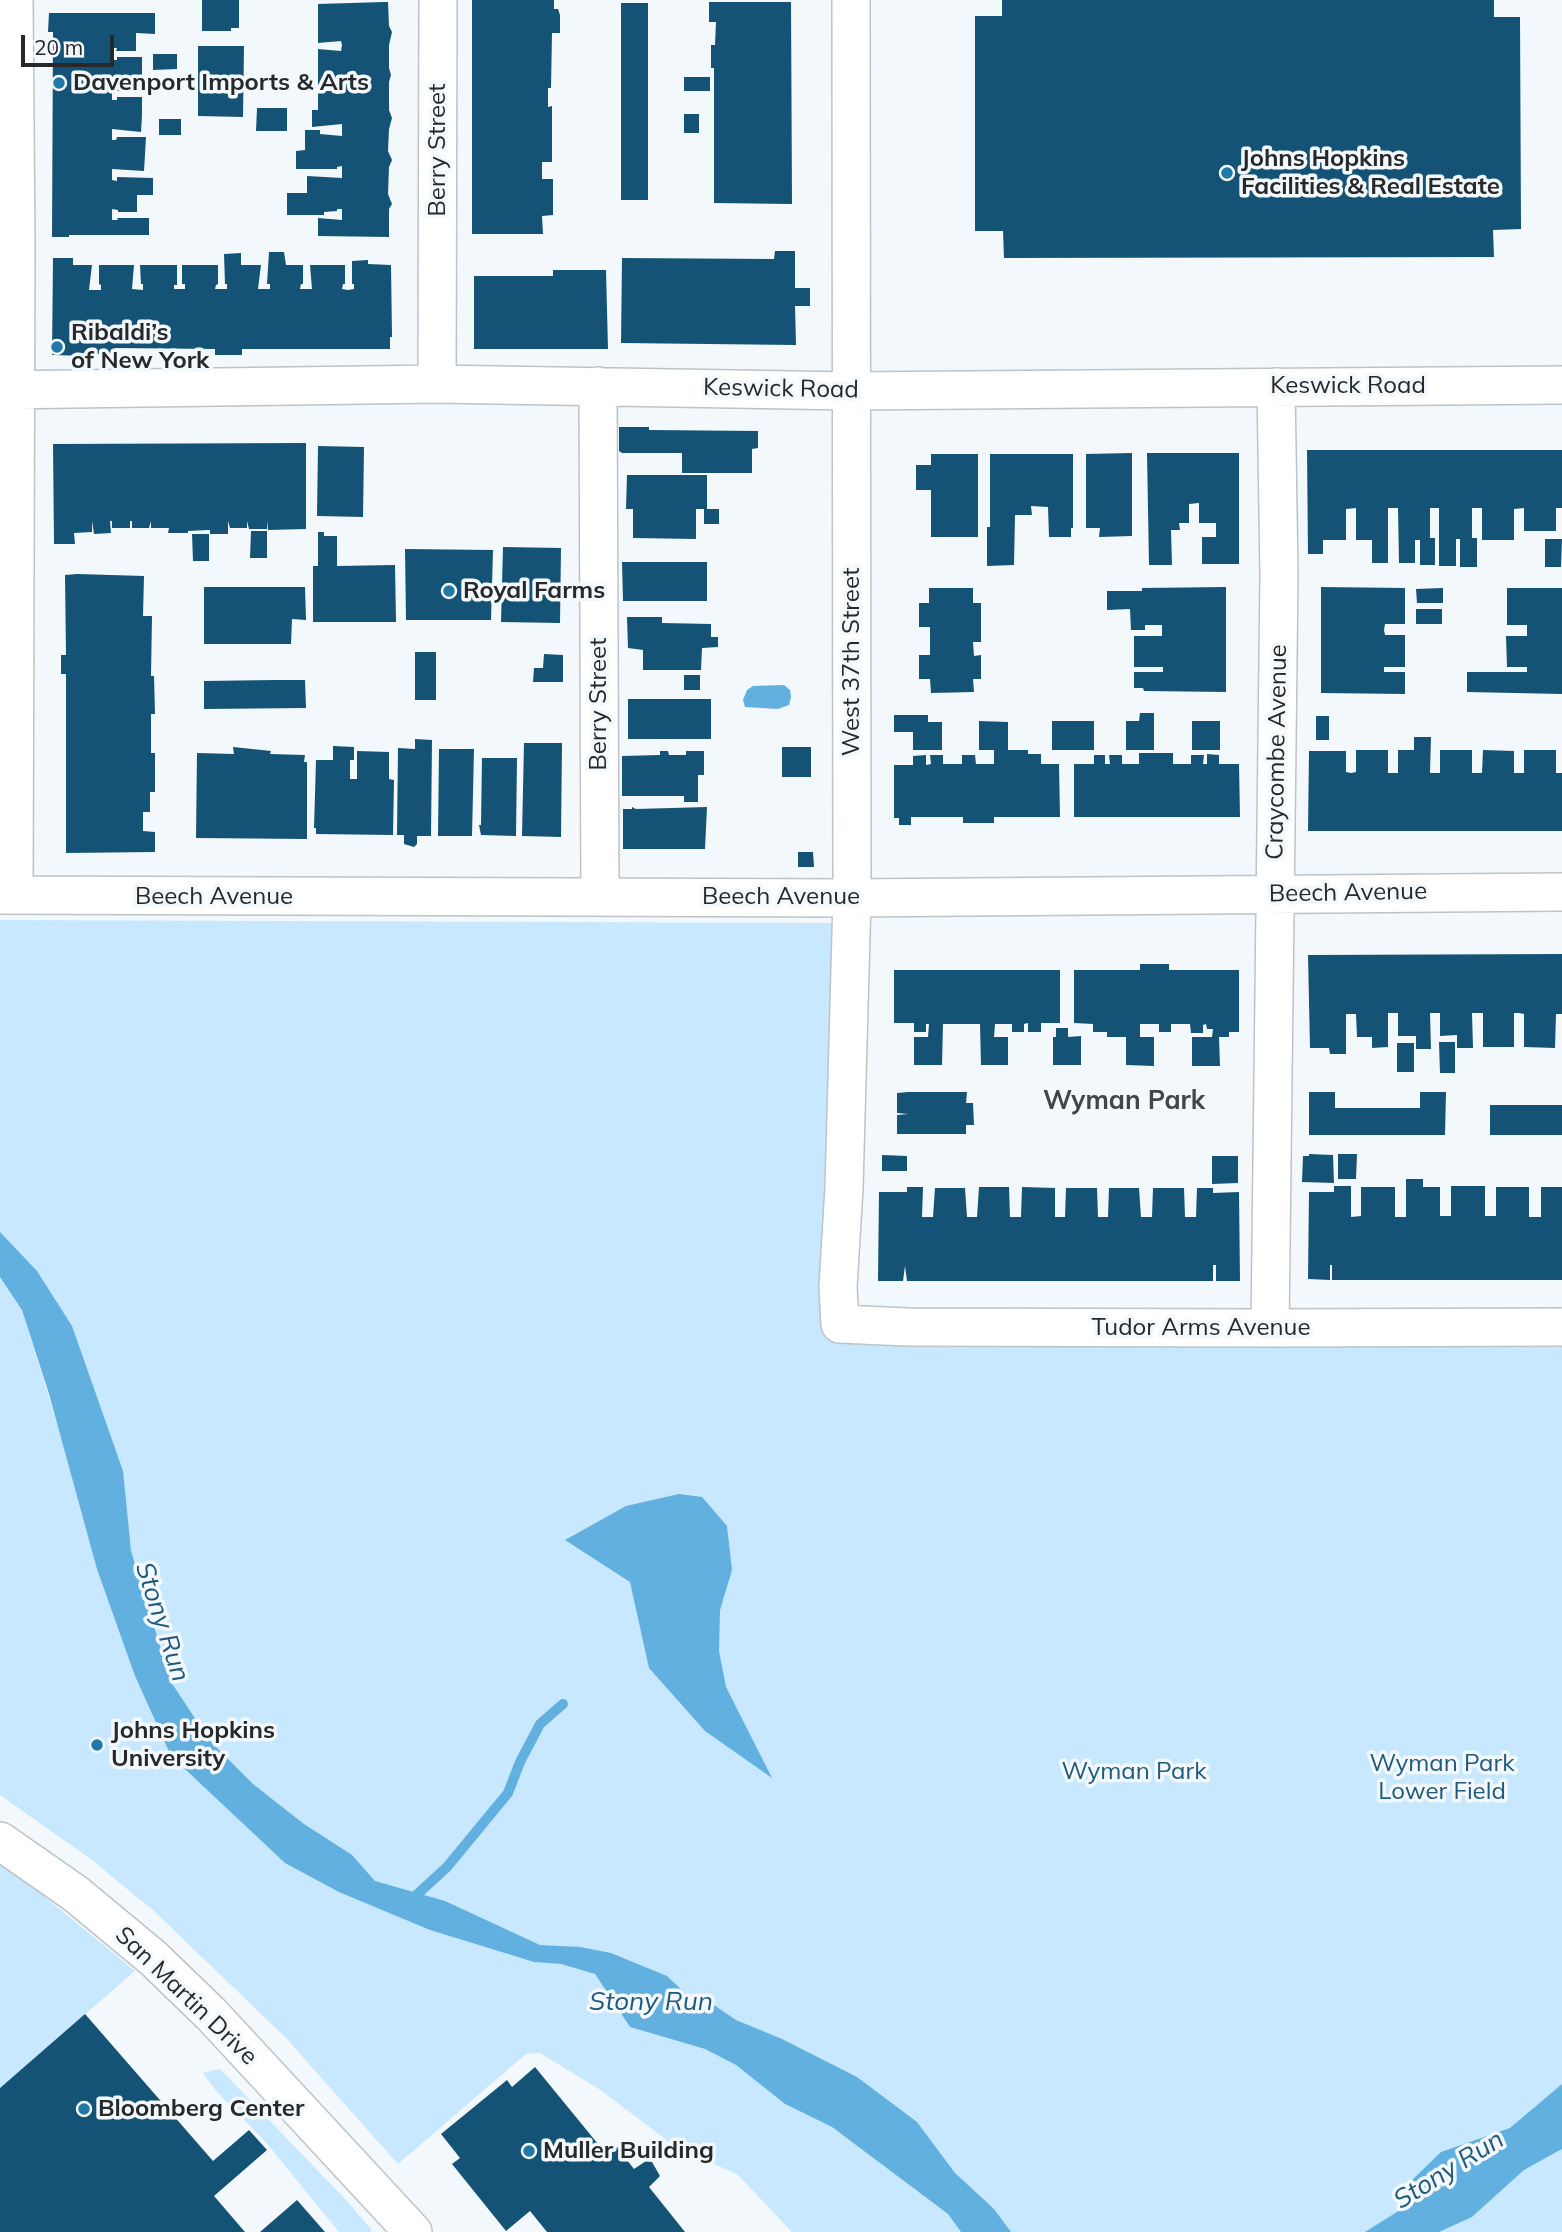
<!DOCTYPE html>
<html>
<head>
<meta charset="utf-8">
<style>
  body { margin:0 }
  #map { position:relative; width:1562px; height:2232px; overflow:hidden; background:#f2f8fc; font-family:Mulish,sans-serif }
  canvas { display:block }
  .scale { position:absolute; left:21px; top:35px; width:93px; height:32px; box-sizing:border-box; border:4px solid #262829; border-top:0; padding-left:9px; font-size:21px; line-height:24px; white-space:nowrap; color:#262829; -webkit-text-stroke:5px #f2f8fc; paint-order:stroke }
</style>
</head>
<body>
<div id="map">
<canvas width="1562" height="2232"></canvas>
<div class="scale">20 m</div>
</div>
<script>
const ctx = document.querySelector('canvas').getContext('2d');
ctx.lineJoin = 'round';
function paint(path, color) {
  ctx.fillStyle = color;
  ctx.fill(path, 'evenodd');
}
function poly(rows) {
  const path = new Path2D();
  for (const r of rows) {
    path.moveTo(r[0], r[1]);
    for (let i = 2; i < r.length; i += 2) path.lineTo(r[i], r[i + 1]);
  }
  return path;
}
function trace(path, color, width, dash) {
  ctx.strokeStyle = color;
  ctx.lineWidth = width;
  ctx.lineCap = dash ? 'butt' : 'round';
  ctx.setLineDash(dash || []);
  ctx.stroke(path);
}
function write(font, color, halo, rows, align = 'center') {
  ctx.font = font + ' Mulish,sans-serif';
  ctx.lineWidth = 7;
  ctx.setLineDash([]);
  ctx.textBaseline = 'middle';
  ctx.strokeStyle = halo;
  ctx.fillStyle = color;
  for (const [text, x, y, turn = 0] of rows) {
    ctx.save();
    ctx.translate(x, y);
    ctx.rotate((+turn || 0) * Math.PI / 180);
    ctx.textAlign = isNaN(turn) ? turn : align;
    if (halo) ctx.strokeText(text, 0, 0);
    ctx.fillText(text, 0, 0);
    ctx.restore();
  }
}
const green = poly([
  [0,920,831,923,841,932,820,1317,835,1342,1562,1343,1562,2116,1388,2232,977,2232,638,1988,373,1894,172,1718,102,1462,0,1260],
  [0,1277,22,1310,135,1676,171,1756,260,1839,430,1930,534,1962,561,1964,595,1974,630,2027,705,2049,736,2065,785,2104,832,2127,948,2214,961,2232,792,2232,738,2175,672,2144,599,2089,540,2053,526,2054,398,2164,285,2037,154,1911,92,1860,0,1795],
  [0,1860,135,1971,0,2088],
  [220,2069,346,2200,371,2229,371,2232,339,2232,264,2140,217,2092,203,2073],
  [1562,2149,1562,2232,1439,2232,1472,2217,1524,2170]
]);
const water = poly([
  [784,685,790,690,791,697,789,705,778,709,745,707,743,700,747,690,753,686],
  [0,1232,37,1271,72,1326,123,1471,131,1551,171,1682,210,1741,253,1784,304,1824,352,1855,375,1881,445,1901,540,1945,580,1947,611,1953,667,1976,687,1995,714,2005,736,2020,782,2039,857,2077,917,2122,955,2173,994,2209,1011,2232,961,2232,948,2214,832,2127,785,2104,736,2065,705,2049,630,2027,595,1974,561,1964,534,1962,430,1930,339,1892,285,1863,171,1756,135,1676,97,1569,49,1394,22,1310,0,1277],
  [679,1494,702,1497,727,1526,732,1570,720,1610,719,1651,726,1687,772,1778,705,1731,649,1668,630,1582,565,1540,626,1506],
  [1562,2084,1562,2149,1524,2170,1472,2217,1439,2232,1365,2232,1400,2210,1410,2182,1441,2152,1510,2128]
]);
const stream = poly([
  [411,1900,447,1867,508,1793,520,1762,540,1724,563,1704]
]);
const building = poly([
  [202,0,239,0,239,28,231,28,231,31,202,31],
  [472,0,554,0,554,9,558,9,560,15,560,33,552,33,551,88,548,88,548,107,552,106,552,162,542,162,542,179,553,179,553,215,542,216,543,234,472,234],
  [1002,0,1494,0,1494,17,1520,17,1521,229,1493,230,1494,257,1004,258,1003,231,975,231,975,16,1002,16],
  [384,2,388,2,389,26,392,32,389,45,389,68,391,75,389,82,389,110,392,118,389,129,388,151,392,160,389,167,388,194,392,204,389,209,389,237,318,236,318,218,342,220,342,209,337,209,337,211,324,212,324,215,287,215,287,193,307,193,307,176,342,178,342,166,337,167,337,169,296,169,296,151,305,150,305,130,320,130,320,134,342,136,342,124,312,127,312,110,318,110,318,91,336,91,336,94,342,93,343,87,342,82,337,82,337,85,318,85,318,49,341,51,342,45,341,41,318,43,318,4],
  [709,2,791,2,792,204,714,203,714,68,711,68,711,45,715,45,716,22,709,22],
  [621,3,648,3,648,200,621,200],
  [49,13,155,13,155,34,136,33,136,51,116,51,117,48,112,48,112,60,117,60,117,57,142,57,142,75,136,75,136,91,117,91,118,88,112,89,112,100,117,100,117,97,142,97,142,115,141,132,112,129,112,140,116,140,117,137,146,137,144,171,112,169,112,180,117,181,117,177,153,178,153,195,137,195,137,212,118,212,118,210,112,209,112,220,118,220,117,218,149,218,149,235,69,235,69,237,52,237,53,32,48,32],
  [198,46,244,46,243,117,198,116],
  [153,54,177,54,177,69,153,70],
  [684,77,710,77,710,91,684,91],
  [257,108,287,108,287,131,256,131],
  [684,114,699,114,699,133,684,133],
  [159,119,181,119,181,135,159,135],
  [775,251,795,251,795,288,810,288,810,306,795,306,796,345,621,343,622,258,774,259],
  [269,252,284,252,286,265,303,265,303,284,301,284,300,289,312,289,310,265,345,265,345,284,343,284,342,289,348,290,354,289,354,284,352,284,352,261,368,260,368,264,391,265,392,337,390,337,390,349,242,349,242,355,215,355,215,349,115,348,115,354,95,354,95,349,87,349,87,356,52,355,53,258,73,258,73,265,92,265,89,290,101,290,101,285,99,284,99,265,134,265,132,289,143,290,143,284,141,284,140,265,177,265,177,285,174,285,174,289,185,289,185,284,182,284,182,265,218,265,218,284,216,285,215,289,227,289,227,284,225,284,224,254,241,253,241,265,261,265,258,289,270,289,270,284,267,284],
  [553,270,606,270,608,349,474,349,474,276,553,276],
  [619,427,649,427,649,430,758,431,758,448,752,449,752,473,682,473,682,453,622,453,619,451],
  [306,443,306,529,268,530,267,520,267,529,249,529,247,521,247,528,230,528,228,521,228,534,210,534,210,530,208,530,188,531,188,533,168,533,169,528,151,528,151,521,149,528,132,528,132,521,130,521,130,528,112,528,112,521,110,521,111,533,94,534,92,521,92,532,74,533,75,544,54,544,53,444],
  [318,446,364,447,363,517,317,516],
  [1307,450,1562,450,1562,508,1556,508,1556,531,1524,531,1524,508,1514,509,1514,540,1482,540,1482,508,1472,508,1472,538,1477,538,1477,567,1460,567,1460,539,1456,539,1456,566,1439,566,1439,508,1430,508,1430,538,1435,538,1435,565,1420,565,1420,540,1415,540,1415,563,1399,563,1398,508,1388,508,1388,563,1372,563,1372,540,1356,540,1356,508,1346,509,1346,540,1323,540,1323,554,1308,554],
  [1132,453,1132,536,1099,537,1100,528,1086,528,1086,454],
  [1147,453,1239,453,1239,564,1202,564,1202,537,1216,537,1216,523,1199,523,1199,503,1189,504,1189,523,1179,523,1180,530,1171,530,1172,565,1149,565],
  [931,454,978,454,978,537,931,537,931,490,916,490,916,465,931,465],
  [990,454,1073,454,1073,528,1071,528,1071,537,1049,537,1048,507,1031,506,1032,515,1015,515,1014,565,987,566,987,527,990,527],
  [627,475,707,475,707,509,719,509,719,524,704,524,704,509,696,509,696,539,633,538,633,509,626,509],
  [251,531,267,531,267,558,250,558],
  [318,532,324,532,324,536,337,536,337,566,395,565,396,622,313,622,313,566,318,566],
  [192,534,209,534,209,561,193,561],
  [1545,539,1562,539,1561,567,1545,567],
  [503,547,561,548,560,623,501,622],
  [405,549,493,550,491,620,406,620],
  [622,562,707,562,707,601,623,601],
  [77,574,144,576,143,616,152,616,151,676,154,676,155,714,151,714,151,753,155,753,155,792,150,792,150,812,143,812,143,831,155,832,155,852,66,853,66,674,61,674,61,655,66,655,65,575],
  [204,587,305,587,306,620,292,619,291,644,204,644],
  [1226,587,1226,692,1144,691,1143,688,1134,688,1134,672,1163,672,1163,667,1134,667,1134,636,1162,636,1162,625,1145,625,1145,630,1131,630,1130,609,1107,610,1107,591,1142,591,1142,588],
  [1321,587,1405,588,1405,624,1385,624,1384,630,1385,635,1405,635,1405,667,1384,667,1384,672,1405,672,1405,694,1321,693],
  [929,588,973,588,973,603,981,603,981,642,973,642,974,656,981,655,981,679,973,679,974,692,931,693,930,679,919,679,919,655,930,655,930,627,919,627,919,603,929,603],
  [1443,588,1443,603,1417,603,1416,589],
  [1507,588,1562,588,1562,694,1467,692,1467,672,1527,672,1527,667,1507,667,1506,636,1527,636,1527,625,1507,625],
  [1416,609,1442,609,1442,624,1416,624],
  [627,617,662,617,662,623,711,624,711,637,718,637,718,647,702,648,701,670,643,670,643,650,628,648],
  [415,652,436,652,436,700,415,700],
  [544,654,563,655,563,682,533,682,534,668,543,668],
  [684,675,700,675,700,690,684,690],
  [275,680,305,680,306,708,204,709,204,681],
  [628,699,711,699,711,739,628,739],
  [1140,713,1154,713,1154,750,1126,750,1126,721,1139,721],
  [894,715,928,715,928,722,942,722,942,750,913,750,913,732,894,732],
  [1316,716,1329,716,1329,740,1316,740],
  [979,721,1008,722,1008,750,1028,750,1028,754,1041,754,1041,764,1059,764,1060,817,994,817,994,823,963,823,963,817,911,817,911,825,899,825,899,818,894,818,894,765,913,765,913,756,926,755,926,765,931,764,930,755,943,755,943,764,962,764,962,755,975,755,976,764,994,764,994,750,979,750],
  [1052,721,1094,721,1094,750,1052,750],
  [1192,721,1220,721,1220,750,1192,750],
  [1414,737,1431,737,1430,773,1440,773,1440,750,1472,750,1472,773,1482,773,1483,750,1514,751,1514,773,1524,773,1524,750,1556,750,1556,773,1562,773,1562,831,1308,831,1309,751,1346,751,1346,772,1351,773,1356,772,1356,750,1388,750,1388,773,1398,773,1398,750,1414,750],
  [415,739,432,740,431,836,417,836,417,844,414,847,404,844,404,835,397,835,398,748,415,749],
  [524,743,562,743,561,837,522,836],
  [333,746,354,747,354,760,350,760,350,779,357,779,357,751,389,752,389,779,394,780,393,835,316,834,316,828,314,828,316,760,333,760],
  [233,747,271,751,270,754,305,755,304,762,307,762,307,839,196,838,197,753,234,754],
  [782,747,811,747,811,777,782,777],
  [439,749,474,749,472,836,438,836],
  [660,751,668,751,669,755,686,755,686,751,704,751,704,775,698,775,698,802,684,802,684,796,622,796,622,756,660,755],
  [1139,753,1173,753,1173,764,1191,764,1191,755,1204,755,1203,764,1207,764,1207,754,1219,755,1219,764,1239,764,1240,817,1074,817,1074,764,1094,764,1094,755,1105,755,1105,764,1110,764,1109,755,1122,755,1122,764,1139,764],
  [482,758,517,758,516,836,481,835,479,825,481,825],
  [632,807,636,809,707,807,705,849,623,849,623,809,632,809],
  [798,852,813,852,814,867,798,867],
  [1562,954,1562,1014,1556,1014,1555,1048,1524,1047,1524,1014,1519,1013,1514,1013,1514,1047,1483,1047,1483,1013,1472,1013,1473,1048,1457,1048,1457,1035,1440,1036,1440,1013,1430,1013,1431,1049,1416,1049,1416,1036,1398,1036,1398,1013,1388,1013,1388,1047,1372,1048,1372,1037,1357,1037,1356,1014,1346,1014,1346,1054,1330,1054,1329,1048,1310,1048,1308,955],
  [1140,964,1169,964,1169,970,1239,970,1239,1032,1229,1032,1229,1037,1219,1037,1220,1066,1192,1066,1192,1037,1212,1037,1213,1029,1207,1029,1206,1024,1203,1025,1203,1033,1191,1033,1190,1024,1171,1024,1171,1032,1159,1032,1159,1024,1140,1024,1140,1037,1154,1037,1154,1066,1126,1065,1126,1037,1107,1037,1107,1032,1093,1032,1093,1024,1074,1023,1074,970,1140,970],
  [894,970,1060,970,1060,1023,1041,1023,1041,1032,1028,1032,1028,1023,1024,1024,1024,1032,1012,1032,1012,1024,995,1024,994,1037,1008,1037,1008,1065,981,1065,980,1024,943,1024,942,1065,914,1065,914,1037,928,1037,929,1024,926,1024,926,1032,914,1032,914,1023,894,1023],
  [1056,1028,1068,1028,1068,1037,1081,1036,1081,1065,1053,1065,1053,1037,1056,1037],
  [1439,1042,1455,1042,1455,1073,1440,1073],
  [1397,1043,1414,1043,1414,1072,1397,1072],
  [908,1092,967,1092,966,1103,973,1103,974,1125,966,1125,966,1134,897,1134,897,1115,908,1114,897,1113,897,1093],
  [1309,1092,1335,1092,1335,1108,1420,1108,1420,1092,1446,1092,1445,1135,1309,1135],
  [1490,1105,1562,1105,1562,1135,1490,1135],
  [1309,1154,1333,1155,1334,1183,1302,1182,1303,1156,1309,1156],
  [1338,1154,1357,1154,1356,1179,1338,1179],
  [882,1155,907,1156,907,1171,882,1171],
  [1212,1156,1238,1156,1238,1183,1212,1184],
  [1406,1179,1423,1179,1423,1187,1440,1187,1440,1216,1451,1216,1451,1186,1485,1186,1485,1216,1496,1216,1496,1187,1529,1187,1529,1217,1541,1217,1541,1187,1562,1187,1562,1280,1332,1280,1332,1265,1330,1265,1330,1280,1308,1279,1309,1192,1334,1192,1334,1186,1351,1186,1351,1217,1361,1216,1361,1187,1395,1187,1395,1217,1406,1217],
  [907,1187,923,1187,922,1217,933,1217,935,1188,965,1188,967,1217,977,1217,979,1187,1009,1187,1010,1217,1021,1217,1022,1187,1055,1188,1055,1217,1065,1217,1066,1188,1097,1188,1098,1217,1108,1217,1109,1188,1139,1188,1141,1217,1152,1217,1153,1188,1184,1188,1185,1217,1196,1217,1197,1188,1213,1188,1213,1193,1239,1192,1240,1281,1216,1281,1216,1265,1213,1265,1213,1281,907,1281,905,1266,903,1281,878,1281,879,1192,907,1192],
  [85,2014,213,2161,249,2130,267,2150,214,2196,245,2232,0,2232,0,2088],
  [535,2067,607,2155,617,2147,634,2169,646,2161,652,2162,660,2176,649,2187,685,2232,547,2232,530,2211,506,2231,452,2164,460,2158,441,2134,507,2080,512,2087],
  [297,2200,325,2232,260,2232]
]);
const minor = poly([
  [14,0,16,244,14,895],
  [851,0,852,898,844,1188,838,1287,840,1324,907,1327,1270,1328,1562,1327],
  [437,384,438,0],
  [598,386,600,897],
  [0,390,437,384,851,391,1562,385],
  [0,895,852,898,1562,892],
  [1270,1328,1279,575,1276,387],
  [0,1841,76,1894,153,1958,212,2015,413,2232]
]);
const markers = [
  [59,83,7,"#1f78a6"],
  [1227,173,7,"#1f78a6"],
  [57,347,7,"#1f78a6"],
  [449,591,7,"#1f78a6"],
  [97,1745,7,"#1f78a6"],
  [84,2109,7,"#1f78a6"],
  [529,2151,7,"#1f78a6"]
];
const poiNames = [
  ["Davenport Imports & Arts",73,83],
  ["Johns Hopkins",1241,159],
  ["Facilities & Real Estate",1241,187],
  ["Ribaldi’s",71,333],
  ["of New York",71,361],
  ["Royal Farms",463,591],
  ["Johns Hopkins",111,1731],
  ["University",111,1759],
  ["Bloomberg Center",98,2109],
  ["Muller Building",543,2151]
];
const streetNames = [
  ["Berry Street",438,150,-90],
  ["Keswick Road",1348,386],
  ["Keswick Road",781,389,1],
  ["West 37th Street",852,662,-90],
  ["Berry Street",599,704,-90],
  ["Craycombe Avenue",1277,752,-89],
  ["Beech Avenue",1348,893,-1],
  ["Beech Avenue",214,897],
  ["Beech Avenue",781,897],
  ["Tudor Arms Avenue",1201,1328],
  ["San Martin Drive",186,1996,44]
];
const parkNames = [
  ["Wyman Park",1442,1764],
  ["Lower Field",1442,1792],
  ["Wyman Park",1134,1772]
];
const neighbourhoodNames = [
  ["Wyman Park",1124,1101]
];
const waterNames = [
  ["Stony Run",162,1622,72],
  ["Stony Run",651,2002],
  ["Stony Run",1449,2170,-32]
];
paint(green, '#c7e8fe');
paint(water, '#62b0e0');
trace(stream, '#62b0e0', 10);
paint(building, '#145375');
trace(minor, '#bdc3c7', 40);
trace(minor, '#fff', 37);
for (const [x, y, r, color] of markers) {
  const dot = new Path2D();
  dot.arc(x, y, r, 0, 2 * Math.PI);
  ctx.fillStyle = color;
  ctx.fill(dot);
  trace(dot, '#f2f8fc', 2.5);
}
write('bold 24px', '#262829', '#f2f8fc', poiNames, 'left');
write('24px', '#262829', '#f2f8fc', streetNames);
write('24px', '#205a7b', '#f2f8fc', parkNames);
write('bold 26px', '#414649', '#f2f8fc', neighbourhoodNames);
write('italic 26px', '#1f597b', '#f2f8fc', waterNames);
</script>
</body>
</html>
